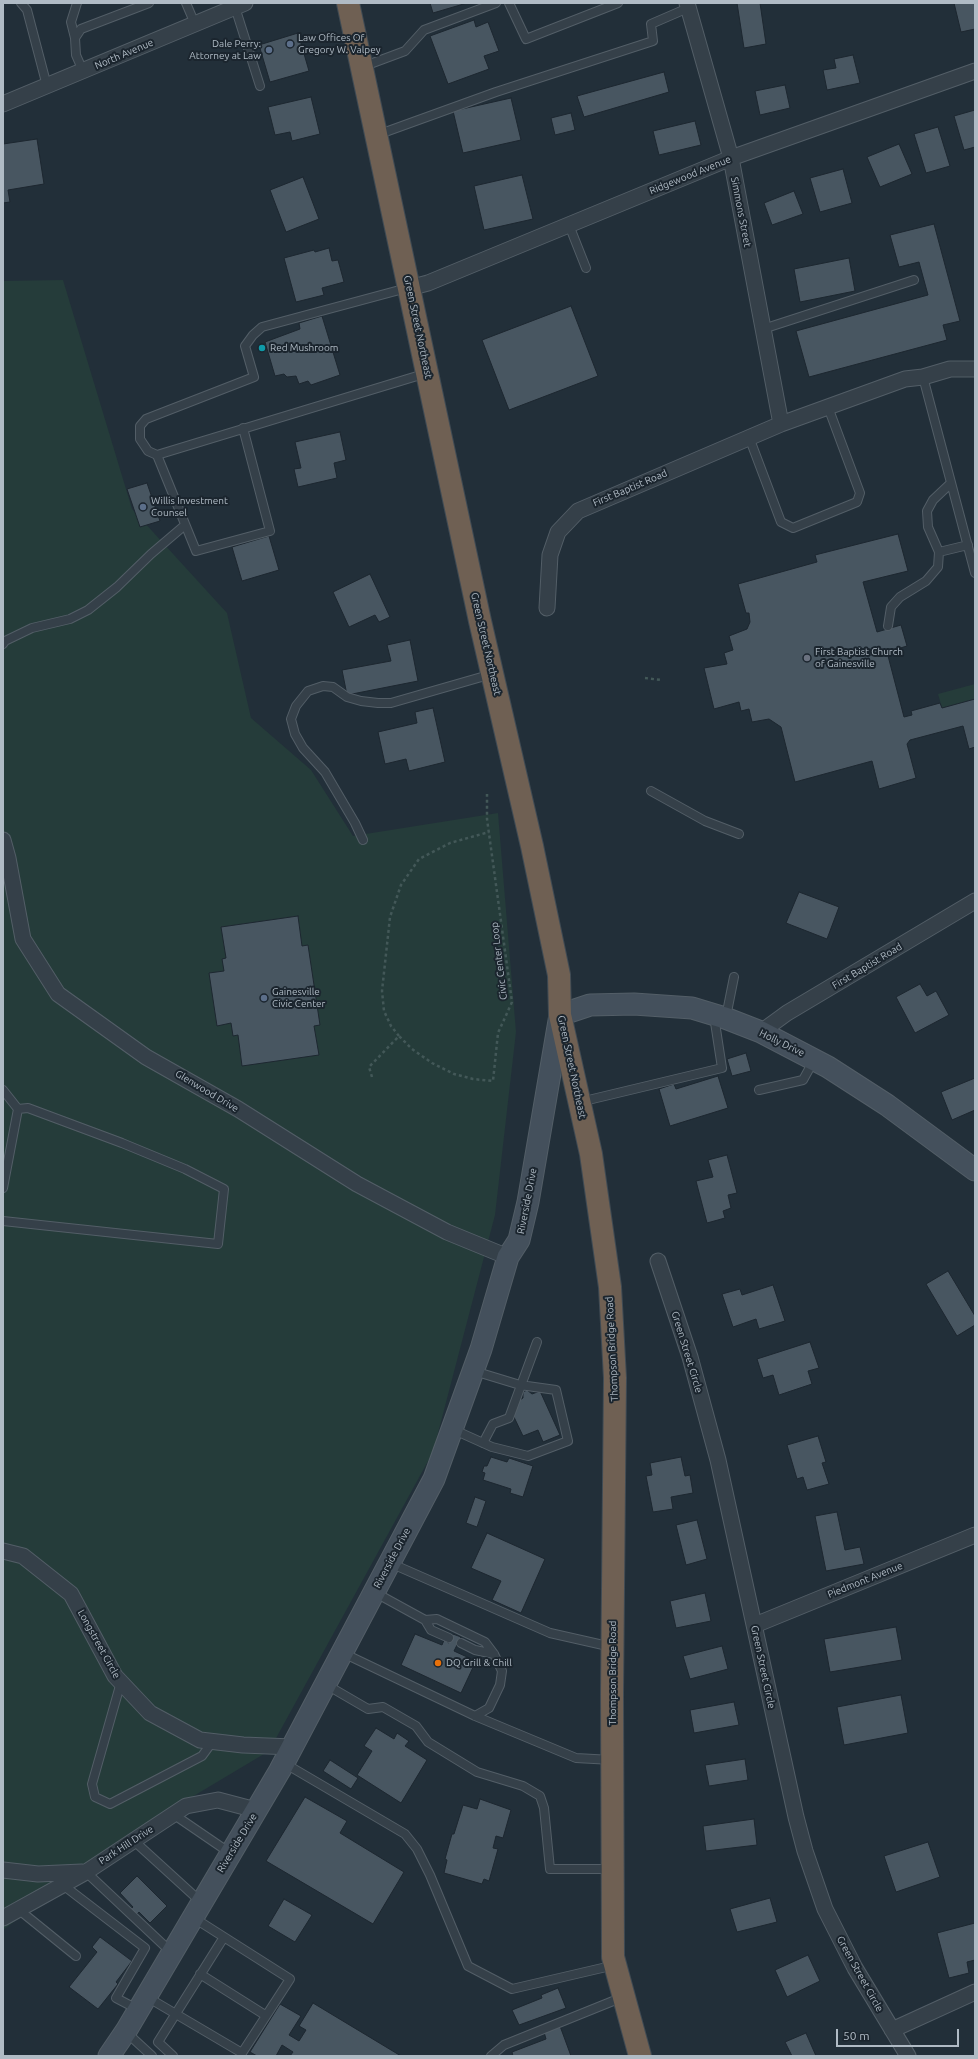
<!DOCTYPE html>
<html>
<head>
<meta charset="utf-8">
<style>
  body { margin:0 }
  #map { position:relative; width:978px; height:2059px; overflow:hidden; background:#222f39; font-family:Ubuntu,sans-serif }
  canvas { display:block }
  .frame { position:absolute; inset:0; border:4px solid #b0bbc5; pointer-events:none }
  .scale { position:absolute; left:836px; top:2029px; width:123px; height:18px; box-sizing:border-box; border:2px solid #b0bbc5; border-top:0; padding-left:5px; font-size:12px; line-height:14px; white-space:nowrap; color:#b0bbc5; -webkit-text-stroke:3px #1b252e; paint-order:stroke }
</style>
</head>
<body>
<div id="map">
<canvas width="978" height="2059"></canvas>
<div class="frame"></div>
<div class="scale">50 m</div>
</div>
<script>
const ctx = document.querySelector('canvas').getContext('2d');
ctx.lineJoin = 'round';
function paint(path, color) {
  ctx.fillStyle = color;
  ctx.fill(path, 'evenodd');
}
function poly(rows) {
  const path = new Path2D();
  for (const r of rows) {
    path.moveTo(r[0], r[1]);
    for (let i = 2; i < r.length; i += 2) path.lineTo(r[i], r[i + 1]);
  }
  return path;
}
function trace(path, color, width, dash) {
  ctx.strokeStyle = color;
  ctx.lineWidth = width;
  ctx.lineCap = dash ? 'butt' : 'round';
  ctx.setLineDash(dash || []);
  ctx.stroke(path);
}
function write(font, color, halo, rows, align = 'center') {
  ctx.font = font + ' Ubuntu,sans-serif';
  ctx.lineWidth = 4;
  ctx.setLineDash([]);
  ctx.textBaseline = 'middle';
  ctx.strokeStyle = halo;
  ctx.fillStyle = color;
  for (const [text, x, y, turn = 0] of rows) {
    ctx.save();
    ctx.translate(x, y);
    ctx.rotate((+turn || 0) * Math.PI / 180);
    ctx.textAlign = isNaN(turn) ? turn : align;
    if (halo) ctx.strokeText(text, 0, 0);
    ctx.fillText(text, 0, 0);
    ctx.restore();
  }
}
const green = poly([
  [63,280,132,509,227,613,251,718,311,770,353,836,498,813,516,1032,495,1215,433,1452,269,1751,145,1825,3,1930,3,281],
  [975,684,975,699,942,708,938,694]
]);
const building = poly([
  [430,3,467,3,433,13,430,3],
  [737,3,760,3,766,44,744,48,737,3],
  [954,3,975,3,975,29,961,32,954,3],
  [474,20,476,27,488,22,499,51,484,56,489,69,448,84,430,36,474,20],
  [298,33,309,71,270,82,259,45,298,33],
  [853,55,860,83,827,90,823,70,836,68,834,59,853,55],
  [664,72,669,92,584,117,577,96,664,72],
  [785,85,790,108,760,115,755,91,785,85],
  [311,97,320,134,292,141,290,132,275,135,268,107,311,97],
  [511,98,521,140,463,153,453,111,511,98],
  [975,110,975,147,964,150,954,116,975,110],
  [571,113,575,130,555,135,551,118,571,113],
  [695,121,701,145,659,155,653,131,695,121],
  [938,127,950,166,926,173,914,134,938,127],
  [37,139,44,184,8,190,10,202,3,203,3,144,37,139],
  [899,144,912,174,880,187,867,157,899,144],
  [843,169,852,203,820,212,810,178,843,169],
  [522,175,533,219,484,230,474,186,522,175],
  [303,177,319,219,286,232,270,190,303,177],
  [794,191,803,214,772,225,764,203,794,191],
  [934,224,960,321,943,325,947,340,809,377,796,331,928,295,919,262,899,267,890,235,934,224],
  [329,248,332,261,338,260,344,282,322,288,324,295,296,302,284,258,314,250,315,252,329,248],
  [849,258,855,291,800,302,794,269,849,258],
  [571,306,598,376,509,410,482,340,571,306],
  [322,316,340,375,311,385,308,381,299,384,296,376,287,377,284,374,275,376,265,342,300,329,299,323,322,316],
  [340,432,346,460,334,463,337,478,298,487,294,469,301,468,295,442,340,432],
  [147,483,160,521,140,527,127,489,147,483],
  [898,534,908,571,863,582,877,632,901,625,907,646,887,652,904,717,912,715,911,711,940,703,942,708,975,699,975,747,969,749,963,726,910,740,907,744,916,778,879,789,872,761,795,782,781,727,769,719,752,722,749,709,741,711,739,702,714,709,704,668,727,664,724,653,733,650,729,636,747,629,750,622,749,613,746,613,738,584,817,562,815,555,898,534],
  [269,536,279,570,242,581,232,547,269,536],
  [370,574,390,617,379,622,375,615,349,627,333,592,370,574],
  [410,640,418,681,347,695,342,670,391,661,387,645,410,640],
  [433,708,445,762,409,771,406,759,385,764,378,732,417,723,415,712,433,708],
  [799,892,839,907,827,939,786,923,799,892],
  [298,916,302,946,308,945,320,1025,314,1026,319,1055,242,1066,238,1035,233,1036,231,1023,217,1026,209,973,224,971,222,959,226,958,221,927,298,916],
  [920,984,927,996,936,991,949,1015,915,1033,896,997,920,984],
  [746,1053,751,1071,732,1076,727,1059,746,1053],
  [718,1076,728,1108,670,1126,659,1089,674,1084,676,1089,718,1076],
  [975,1078,975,1110,952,1120,941,1092,975,1078],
  [727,1155,737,1193,728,1195,731,1208,723,1211,725,1218,707,1223,696,1181,713,1177,708,1160,727,1155],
  [948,1271,975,1316,975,1325,957,1336,926,1284,948,1271],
  [773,1285,785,1321,759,1329,756,1319,733,1327,722,1294,740,1289,742,1295,773,1285],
  [810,1342,819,1368,808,1371,812,1384,779,1395,773,1375,763,1378,757,1359,810,1342],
  [527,1390,532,1394,540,1391,560,1435,543,1442,538,1430,523,1436,513,1415,518,1401,523,1398,523,1392,527,1390],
  [818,1436,826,1462,822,1463,829,1484,807,1490,803,1477,797,1479,787,1445,818,1436],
  [491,1457,507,1462,509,1458,533,1466,523,1497,510,1493,511,1489,483,1480,485,1473,482,1472,484,1466,487,1466,491,1457],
  [681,1457,685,1476,690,1475,693,1493,671,1497,673,1509,653,1512,646,1476,652,1475,650,1463,681,1457],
  [475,1497,486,1501,477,1527,466,1523,475,1497],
  [837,1512,845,1550,860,1547,864,1564,826,1571,815,1516,837,1512],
  [697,1520,707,1559,686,1565,676,1525,697,1520],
  [487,1533,545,1559,521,1613,492,1600,501,1581,471,1568,487,1533],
  [705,1593,711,1621,676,1628,670,1601,705,1593],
  [896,1627,902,1660,830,1672,824,1639,896,1627],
  [415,1634,442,1645,444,1640,449,1643,453,1634,461,1637,454,1651,476,1661,461,1693,401,1665,415,1634],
  [722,1646,728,1669,690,1679,683,1656,722,1646],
  [901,1695,908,1733,844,1745,837,1707,901,1695],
  [734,1702,739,1725,694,1733,690,1710,734,1702],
  [376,1728,394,1739,397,1733,409,1741,405,1746,427,1760,401,1803,357,1775,372,1751,364,1746,376,1728],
  [745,1759,748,1780,709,1786,705,1765,745,1759],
  [330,1760,358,1778,351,1789,323,1771,330,1760],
  [305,1797,347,1821,340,1833,404,1872,373,1924,266,1861,305,1797],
  [480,1799,511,1810,503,1838,496,1836,493,1848,498,1849,489,1881,484,1879,482,1884,444,1873,447,1860,445,1859,452,1834,454,1834,463,1805,477,1809,480,1799],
  [754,1819,757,1845,706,1851,703,1826,754,1819],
  [928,1842,940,1877,896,1892,884,1856,928,1842],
  [137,1876,167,1906,150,1923,139,1912,136,1915,131,1909,133,1907,120,1893,137,1876],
  [770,1898,777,1922,737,1932,730,1909,770,1898],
  [284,1899,312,1915,295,1942,268,1926,284,1899],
  [975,1923,975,1960,967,1962,969,1973,949,1978,937,1933,975,1923],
  [100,1937,132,1961,116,1982,118,1984,98,2009,69,1987,97,1952,92,1947,100,1937],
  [808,1955,820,1981,787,1997,775,1970,808,1955],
  [558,1988,566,2008,519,2025,512,2010,542,1998,541,1995,558,1988],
  [313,2003,401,2056,290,2056,293,2052,282,2045,276,2056,257,2056,250,2052,280,2004,301,2016,289,2035,299,2041,306,2030,299,2026,313,2003],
  [560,2026,571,2056,513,2056,512,2052,546,2039,544,2032,560,2026],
  [806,2033,816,2056,792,2056,785,2042,806,2033]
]);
const path = poly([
  [645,678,661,680],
  [399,1036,391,1026,384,1011,382,991,390,917,401,885,419,859,450,843,489,832],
  [372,1077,369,1067,399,1036,412,1049,432,1063,454,1074,473,1079,493,1081,498,1033,512,1002,487,819,487,794]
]);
const lane = poly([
  [21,3,27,10,47,86],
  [186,3,195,24],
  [509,3,526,39,618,3],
  [235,7,260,86],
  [75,38,71,22,77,3],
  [362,67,405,51,424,30,496,3],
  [83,71,76,55,75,38,81,29,149,3],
  [377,135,496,92,653,41,651,24,688,8],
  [569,225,586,268],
  [763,329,914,280],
  [923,377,975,573],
  [243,428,270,531,196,551,157,455,148,451,140,439,140,426,146,419,254,377,245,346,253,335,262,327,407,288],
  [749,437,781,522,793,528,857,502,860,493,828,407],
  [157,455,427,373],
  [939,552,968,545],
  [888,626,891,607,900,597,926,581,938,567,939,552,928,527,927,511,933,500,951,483],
  [3,644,5,641,32,628,70,619,88,610,117,587,151,554,185,525],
  [651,791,705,821,739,834],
  [363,840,355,823,325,772,303,748,295,734,291,719,296,706,308,691,323,686,333,687,347,697,361,701,378,703,391,703,492,674],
  [726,1017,734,977],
  [3,1090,18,1109,3,1188],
  [759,1090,803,1080,814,1060],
  [580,1102,722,1068,714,1016],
  [3,1221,218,1244,224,1189,185,1169,122,1143,28,1108,18,1109],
  [452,1429,492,1447,528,1456,568,1441,556,1390,520,1385,474,1371],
  [483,1443,493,1424,509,1418,537,1342],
  [390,1563,550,1633,612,1647],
  [374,1592,425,1620,437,1619,485,1642,494,1654,502,1671,500,1685,489,1708,475,1716],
  [425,1620,431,1630,449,1638],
  [461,1643,475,1650,494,1654],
  [343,1653,475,1716,576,1758,612,1760],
  [121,1682,92,1784,95,1797,110,1804,202,1756,213,1741],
  [325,1684,368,1709,383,1707,416,1726,428,1742,477,1772,523,1786,540,1796,544,1808,550,1869,612,1869],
  [284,1763,405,1834,417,1849,430,1875,468,1966,512,1989,615,1965],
  [173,1814,230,1853],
  [133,1840,201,1902],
  [86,1872,171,1952],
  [63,1885,145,1948,116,1998,137,2009],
  [18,1909,76,1956],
  [200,1974,265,2015],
  [147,1997,242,2053,290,1979,194,1918],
  [126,2032,152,2056],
  [173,2056,158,2042,224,1937],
  [491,2056,504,2045,623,1997]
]);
const street = poly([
  [687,3,731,158,781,424],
  [3,104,245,3],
  [409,288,428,283,731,158,975,71],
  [547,608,550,555,558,532,578,511,781,424,905,379,923,377,950,369,975,369],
  [3,840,8,858,23,939,58,994,146,1057,238,1109,357,1184,447,1232,508,1257],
  [761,1032,787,1013,975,901],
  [658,1261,690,1357,718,1460,796,1817,805,1851,825,1909,855,1968,908,2056],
  [3,1551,23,1556,71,1594,115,1676,150,1713,200,1740,243,1745,292,1747],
  [755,1625,975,1535],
  [3,1870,38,1874,82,1872],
  [3,1918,86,1872,186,1806,218,1800,256,1810],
  [892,2030,975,1992]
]);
const secondary = poly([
  [109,2056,126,2031,280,1770,434,1479,481,1349,508,1257,519,1240,528,1202,560,1015,590,1005,634,1004,692,1008,725,1018,761,1032,828,1067,887,1105,975,1170]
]);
const highway = poly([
  [348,3,480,621,532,846,559,975,560,1015,591,1154,610,1287,615,1378,612,1694,613,1957,640,2056]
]);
const markers = [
  [290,44,4,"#5c6f8a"],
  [269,50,4,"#5c6f8a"],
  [262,348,4,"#0f9aa8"],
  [143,507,4,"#5c6f8a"],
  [807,658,4,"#6b7280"],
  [264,998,4,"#5c6f8a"],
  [438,1663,4,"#e8710a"]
];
const poiNames = [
  ["Law Offices Of",298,38],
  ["Gregory W. Valpey",298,50],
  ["Dale Perry:",261,44,"right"],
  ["Attorney at Law",261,56,"right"],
  ["Red Mushroom",270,348],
  ["Willis Investment",151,501],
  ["Counsel",151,513],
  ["First Baptist Church",815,652],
  ["of Gainesville",815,664],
  ["Gainesville",272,992],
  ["Civic Center",272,1004],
  ["DQ Grill & Chill",446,1663]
];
const streetNames = [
  ["North Avenue",124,54,-23],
  ["Ridgewood Avenue",690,175,-22],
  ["Simmons Street",741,212,79],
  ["Green Street Northeast",418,327,78],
  ["First Baptist Road",630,488,-23],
  ["Green Street Northeast",486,644,77],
  ["Civic Center Loop",499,961,-97],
  ["First Baptist Road",867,966,-31],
  ["Holly Drive",782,1043,26],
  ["Green Street Northeast",572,1067,78],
  ["Glenwood Drive",207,1091,31],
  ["Riverside Drive",527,1201,-79],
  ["Thompson Bridge Road",612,1349,-93],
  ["Green Street Circle",687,1352,73],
  ["Riverside Drive",392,1558,-62],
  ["Piedmont Avenue",865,1580,-22],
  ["Longstreet Circle",99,1644,61],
  ["Green Street Circle",763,1667,78],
  ["Thompson Bridge Road",613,1673,-90],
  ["Riverside Drive",237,1843,-59],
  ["Park Hill Drive",126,1845,-33],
  ["Green Street Circle",860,1974,61]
];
paint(green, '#253c3a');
paint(building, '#485661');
trace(building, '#1d2730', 1);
trace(lane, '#535e67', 10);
trace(street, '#535e67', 17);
trace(secondary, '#535e67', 23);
trace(highway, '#404b54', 24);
trace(path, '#435858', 2.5, [3, 3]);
trace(lane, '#354049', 8);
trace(street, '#354049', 15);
trace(secondary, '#44505c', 21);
trace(highway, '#6f6053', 22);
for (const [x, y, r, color] of markers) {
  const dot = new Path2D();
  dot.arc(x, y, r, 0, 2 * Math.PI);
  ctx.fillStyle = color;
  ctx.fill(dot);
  trace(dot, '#1b252e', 1.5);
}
write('10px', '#b0bbc5', '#1b252e', poiNames, 'left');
write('10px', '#b0bbc5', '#1b252e', streetNames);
</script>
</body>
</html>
